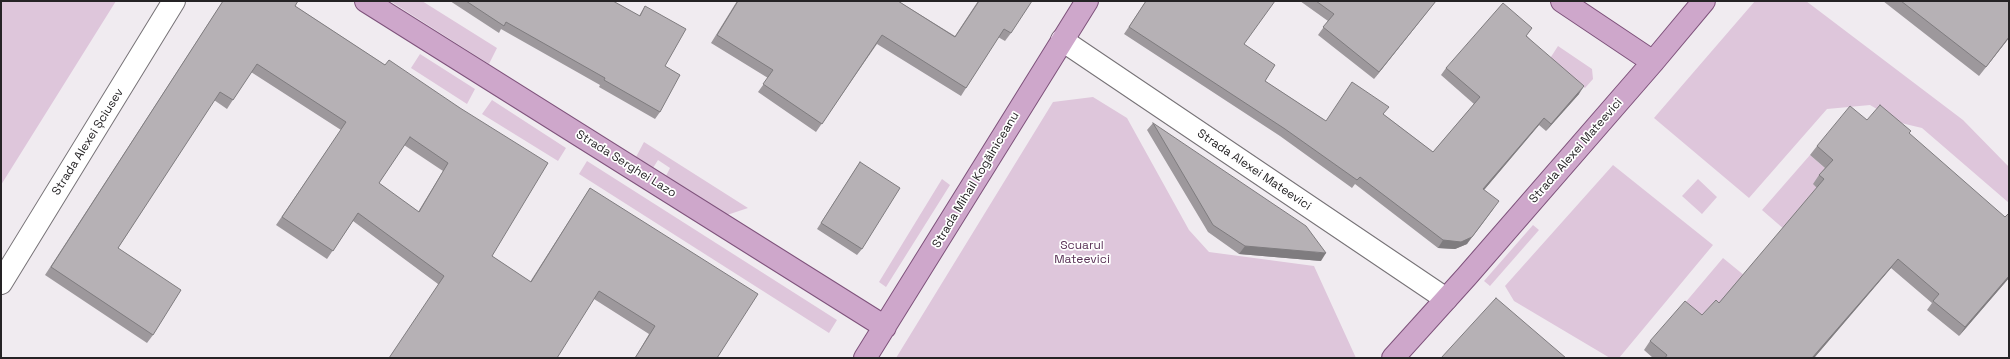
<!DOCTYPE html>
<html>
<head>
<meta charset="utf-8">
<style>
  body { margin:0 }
  #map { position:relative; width:2010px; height:359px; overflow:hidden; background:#f0ebf0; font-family:"Space Grotesk",sans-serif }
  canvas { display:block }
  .frame { position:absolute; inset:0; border:2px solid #252325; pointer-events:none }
</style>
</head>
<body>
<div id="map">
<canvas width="2010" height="359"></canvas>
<div class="frame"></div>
</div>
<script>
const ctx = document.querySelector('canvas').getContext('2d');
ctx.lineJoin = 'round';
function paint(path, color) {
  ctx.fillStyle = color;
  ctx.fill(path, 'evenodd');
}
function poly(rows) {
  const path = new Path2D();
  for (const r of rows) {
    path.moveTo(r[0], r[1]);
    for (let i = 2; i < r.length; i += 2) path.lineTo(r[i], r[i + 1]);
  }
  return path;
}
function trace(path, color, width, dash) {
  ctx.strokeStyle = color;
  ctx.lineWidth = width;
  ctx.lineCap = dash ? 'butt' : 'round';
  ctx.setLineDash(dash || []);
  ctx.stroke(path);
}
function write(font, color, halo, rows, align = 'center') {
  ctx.font = font + ' "Space Grotesk",sans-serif';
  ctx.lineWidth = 3.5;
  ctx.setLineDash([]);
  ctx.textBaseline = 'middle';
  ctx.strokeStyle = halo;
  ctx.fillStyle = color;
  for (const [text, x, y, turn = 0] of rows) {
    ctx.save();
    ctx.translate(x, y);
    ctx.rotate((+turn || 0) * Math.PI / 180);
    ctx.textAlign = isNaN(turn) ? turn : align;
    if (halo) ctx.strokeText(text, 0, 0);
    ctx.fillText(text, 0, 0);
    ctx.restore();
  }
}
const green = poly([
  [1,1,116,1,1,185],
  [390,1,422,1,497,48,489,64],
  [1755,1,1806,1,1963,120,2009,167,2009,203,1922,128,1901,123,1870,105,1827,109,1749,198,1654,118],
  [1558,46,1592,69,1593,79,1585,88,1549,60],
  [420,54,475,89,467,104,411,68],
  [1093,97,1127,118,1189,230,1209,252,1314,266,1356,358,896,358,1053,102],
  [492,100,566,148,558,161,482,114],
  [644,142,748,208,727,215,666,176,670,168,658,160,653,168,636,157],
  [1810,155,1826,169,1819,189,1785,230,1762,210],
  [587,161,837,320,829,333,579,174],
  [1613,165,1713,245,1619,358,1610,358,1514,301,1505,286],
  [942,179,950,185,886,287,879,282],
  [1698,179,1717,197,1702,214,1682,196],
  [1533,225,1539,230,1490,286,1484,281],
  [1723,258,1745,276,1714,312,1696,324,1679,310]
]);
const minor = poly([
  [1062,40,1446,299],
  [1,283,174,1]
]);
const major = poly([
  [366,1,885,327],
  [1562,1,1653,62],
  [865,358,1087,1],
  [1393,358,1467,276,1653,62,1704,1]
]);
const wall = poly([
  [223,1,298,1,295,6,385,65,460,108,492,256,530,282,590,188,717,358,635,358,649,334,594,299,438,284,353,221,327,259,276,225,341,130,251,72,227,109,214,100,118,248,153,335,147,343,45,275],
  [404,145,443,171,418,212,379,183],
  [450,1,613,1,639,16,645,6,665,66,660,112,655,119,599,87,600,85,501,29,499,33],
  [737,1,898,1,955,36,978,1,1011,33,1005,41,998,37,961,96,877,44,816,132,758,92,768,78,711,43],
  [1146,1,1244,44,1265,81,1326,121,1383,114,1433,152,1474,104,1441,75,1446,68,1527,36,1579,94,1546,131,1539,125,1484,190,1467,244,1455,249,1438,248,1355,184,1352,188,1280,136,1124,34],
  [1300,1,1436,1,1374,79,1318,35,1328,21],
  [1883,1,2009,1,2009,38,1979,76],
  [1867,120,1909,134,2009,278,1959,336,1927,310,1932,303,1891,268,1814,358,1653,358,1644,350,1650,341,1702,315,1719,303,1817,188,1813,184,1819,175,1825,168,1810,155,1817,146],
  [1153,123,1321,261,1239,254,1208,232,1147,130],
  [860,162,862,249,857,255,817,229]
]);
const shadedWall = poly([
  [1436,1,1374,79,1379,72],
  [2009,37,2009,38,1979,76,1986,67],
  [1584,86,1579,94,1546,131,1551,124],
  [1544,118,1539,125,1478,197,1483,189],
  [1494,208,1467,244,1455,249,1438,248,1443,240],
  [1245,246,1326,253,1321,261,1239,254],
  [1898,259,1891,268,1814,358,1812,358],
  [2009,276,2009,278,1959,336,1965,327]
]);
const building = poly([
  [223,1,298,1,295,6,385,65,389,60,460,108,548,163,492,256,531,282,590,188,758,294,717,358,635,358,655,326,599,291,557,358,389,358,444,276,358,213,333,251,282,217,346,122,257,64,233,100,220,92,118,248,181,290,153,335,51,267,223,1],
  [410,137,448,163,419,212,379,183,410,137],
  [466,1,613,1,640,16,645,6,686,29,665,66,680,75,660,112,604,80,605,78,506,22,504,26,466,1],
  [738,1,898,1,955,37,979,1,1032,1,1011,33,1004,29,966,88,882,35,822,124,763,84,773,70,717,35,738,1],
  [1146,1,1275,1,1244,44,1275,65,1265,81,1326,121,1352,82,1389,107,1383,114,1433,152,1480,97,1446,68,1503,3,1532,28,1526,36,1584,86,1551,124,1544,118,1483,189,1499,201,1472,237,1461,242,1443,240,1360,177,1357,180,1285,129,1129,27,1146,1],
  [1316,1,1436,1,1379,72,1323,27,1334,14,1316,1],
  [1901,1,2009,1,2009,37,1986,67,1901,1],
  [1880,105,1911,131,1909,133,2005,217,2008,214,2009,215,2009,276,1965,327,1933,301,1939,294,1898,259,1812,358,1665,358,1667,355,1650,341,1685,301,1702,315,1716,300,1719,303,1824,179,1819,175,1833,160,1817,146,1850,106,1867,120,1880,105],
  [1153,123,1306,226,1326,253,1245,246,1213,225,1153,123],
  [860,162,900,188,862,249,821,223,860,162],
  [1496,298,1566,358,1441,358,1496,298]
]);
const streetNames = [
  ["Strada Alexei Șciusev",88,142,-58],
  ["Strada Alexei Mateevici",1576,151,-49],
  ["Strada Serghei Lazo",626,164,32],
  ["Strada Alexei Mateevici",1254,170,34],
  ["Strada Mihail Kogălniceanu",976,180,-59]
];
const parkNames = [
  ["Scuarul",1082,246],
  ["Mateevici",1082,260]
];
paint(green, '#dec6db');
trace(minor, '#767276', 24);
trace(major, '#7e527b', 24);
trace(minor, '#fff', 22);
trace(major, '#cea7cb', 22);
paint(wall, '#9d989c');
paint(shadedWall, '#7f7c7f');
paint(building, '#b6b1b5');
trace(building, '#7f7c7f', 1);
write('12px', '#252325', '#fff', streetNames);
write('12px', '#593156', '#fff', parkNames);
</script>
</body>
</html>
